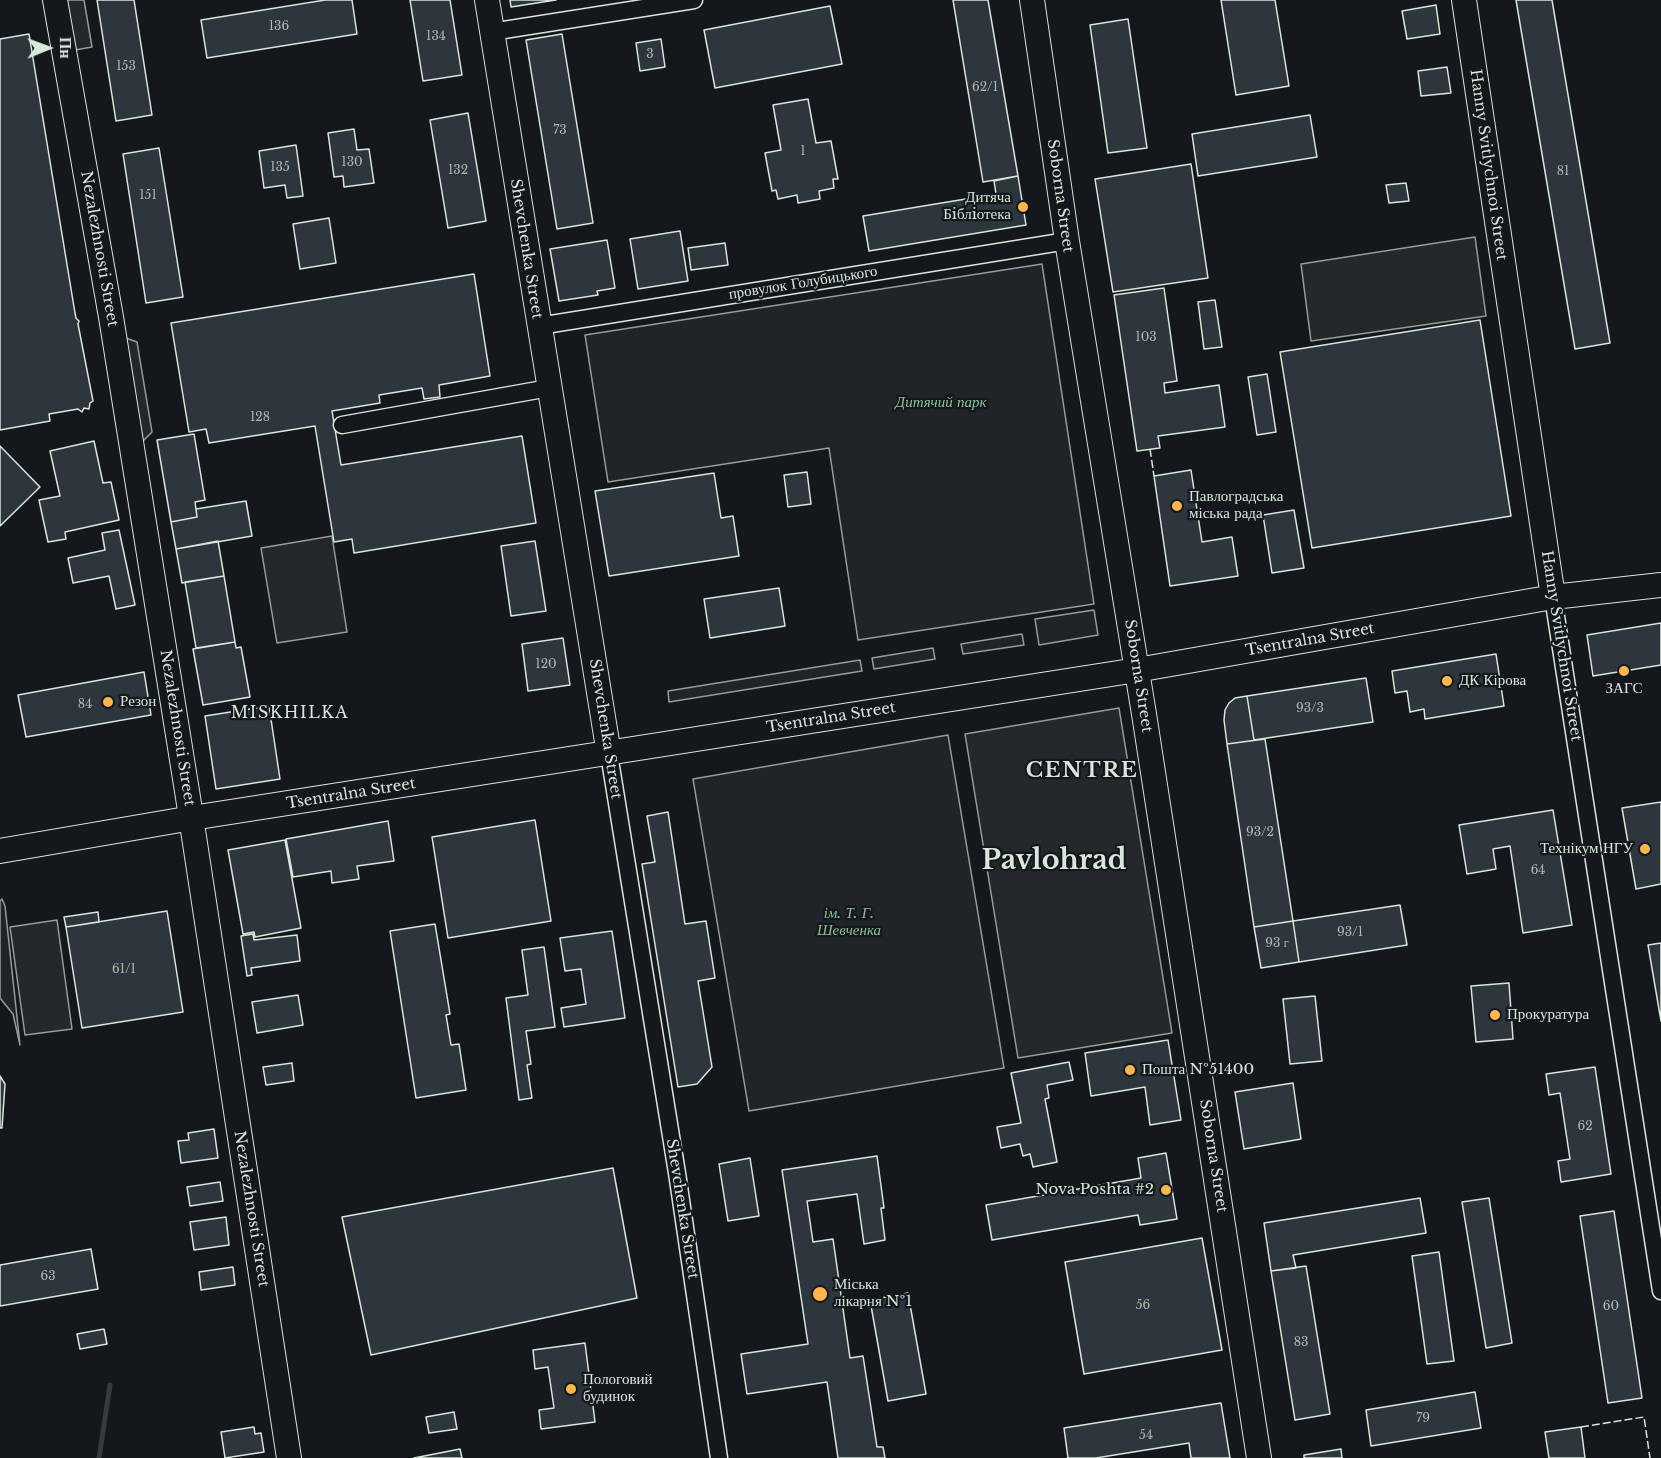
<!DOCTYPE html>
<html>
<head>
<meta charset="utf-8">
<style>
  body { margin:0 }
  #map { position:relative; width:1661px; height:1458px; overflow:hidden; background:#14181c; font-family:"Libre Baskerville",serif }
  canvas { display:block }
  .north { position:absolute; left:18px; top:18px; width:60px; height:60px; -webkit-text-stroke:4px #14181c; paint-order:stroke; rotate:89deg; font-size:16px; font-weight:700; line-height:24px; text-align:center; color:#d8e6dc }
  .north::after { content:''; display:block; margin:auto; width:21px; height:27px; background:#d8e6dc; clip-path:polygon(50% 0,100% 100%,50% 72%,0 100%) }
</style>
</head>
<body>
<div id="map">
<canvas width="1661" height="1458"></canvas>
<div class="north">Пн</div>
</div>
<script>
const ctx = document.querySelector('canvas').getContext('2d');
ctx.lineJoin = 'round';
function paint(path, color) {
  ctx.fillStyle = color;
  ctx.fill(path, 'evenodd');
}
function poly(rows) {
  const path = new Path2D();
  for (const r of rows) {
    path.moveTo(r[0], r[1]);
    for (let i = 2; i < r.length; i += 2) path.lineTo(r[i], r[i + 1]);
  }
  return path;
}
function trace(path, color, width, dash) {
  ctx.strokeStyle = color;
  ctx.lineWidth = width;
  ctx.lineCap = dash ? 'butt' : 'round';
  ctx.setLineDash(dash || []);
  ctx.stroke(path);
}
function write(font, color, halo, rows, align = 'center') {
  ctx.font = font + ' "Libre Baskerville",serif';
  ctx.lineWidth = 4.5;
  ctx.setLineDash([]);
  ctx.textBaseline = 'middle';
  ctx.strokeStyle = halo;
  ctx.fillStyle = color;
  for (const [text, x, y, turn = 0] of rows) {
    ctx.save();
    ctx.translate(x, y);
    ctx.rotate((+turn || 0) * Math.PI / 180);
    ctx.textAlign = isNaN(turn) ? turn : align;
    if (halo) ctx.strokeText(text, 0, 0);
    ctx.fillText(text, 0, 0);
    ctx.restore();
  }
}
const green = poly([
  [1042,264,1094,604,858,640,829,448,608,482,585,335,1042,264],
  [1094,610,1098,635,1039,645,1035,619,1094,610],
  [1022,634,1024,645,963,654,961,644,1022,634],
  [933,648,935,659,874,669,872,658,933,648],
  [860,660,862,671,669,702,668,691,860,660],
  [948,735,1004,1068,749,1111,693,779,948,735],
  [2,899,5,906,20,1045,13,1014,0,998,0,901,2,899]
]);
const parking = poly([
  [67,0,84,0,92,47,75,50,67,0],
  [1475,237,1486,316,1311,341,1301,264,1475,237],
  [123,337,137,342,152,432,140,444,123,337],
  [332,536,347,632,277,643,261,548,332,536],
  [1119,708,1172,1033,1018,1058,965,734,1119,708],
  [57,920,72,1029,25,1035,10,927,57,920]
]);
const stream = poly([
  [99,1458,110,1385]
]);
const building = poly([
  [97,0,134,0,152,115,116,121,97,0],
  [325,0,352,0,357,34,207,58,201,20,325,0],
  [410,0,450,0,462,75,423,81,410,0],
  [510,0,556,0,511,7,510,0],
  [953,0,988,0,1018,176,983,182,953,0],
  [1221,0,1275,0,1289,86,1236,95,1221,0],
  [1516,0,1552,0,1610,343,1575,349,1516,0],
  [1436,5,1440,34,1407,39,1402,11,1436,5],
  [830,6,842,64,715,88,704,30,830,6],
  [1128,19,1147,148,1108,153,1090,25,1128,19],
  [29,34,75,313,76,318,79,321,78,324,93,401,90,403,89,409,84,408,82,412,78,409,49,414,50,421,0,430,0,39,29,34],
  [562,34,593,223,557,229,526,40,562,34],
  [661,39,665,67,640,71,636,43,661,39],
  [1447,67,1451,93,1421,96,1418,71,1447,67],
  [808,99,816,143,831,141,838,179,833,179,834,188,819,191,820,199,798,203,797,195,778,199,776,190,772,191,765,153,781,150,773,105,808,99],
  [468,113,486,221,448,228,430,120,468,113],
  [1310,115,1317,157,1198,176,1192,134,1310,115],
  [354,129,357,150,369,149,374,183,344,187,343,176,334,177,328,133,354,129],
  [296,145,303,196,287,198,285,185,264,188,259,151,296,145],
  [159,148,183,297,146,303,123,154,159,148],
  [1191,164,1208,278,1113,292,1095,179,1191,164],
  [1018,176,1026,225,869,251,863,216,996,194,994,181,1018,176],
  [1406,183,1409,201,1389,203,1386,185,1406,183],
  [329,218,336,263,300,269,293,224,329,218],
  [680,231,688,281,638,289,630,239,680,231],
  [607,240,615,288,597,291,598,295,559,301,550,249,607,240],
  [725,243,728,265,691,270,688,248,725,243],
  [474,274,490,376,439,385,440,397,424,399,422,388,379,395,380,403,332,411,341,465,522,436,536,523,354,553,352,539,334,542,315,426,209,443,206,429,189,432,171,323,474,274],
  [1164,288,1177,381,1164,383,1165,393,1219,385,1225,427,1158,436,1160,448,1137,451,1114,295,1164,288],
  [1215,300,1222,347,1204,349,1198,302,1215,300],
  [1480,320,1511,516,1312,548,1280,352,1480,320],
  [1267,374,1276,432,1257,435,1248,377,1267,374],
  [194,434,205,500,195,502,197,517,171,522,157,440,194,434],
  [94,441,103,483,111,482,119,520,65,532,66,539,48,542,39,500,60,496,50,451,94,441],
  [0,446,40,487,0,526,0,446],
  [1191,470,1202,542,1232,537,1238,576,1170,586,1154,476,1191,470],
  [807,472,811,504,788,507,784,475,807,472],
  [714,473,721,518,733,516,739,556,609,576,595,491,714,473],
  [246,501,252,536,176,549,171,522,197,517,196,509,246,501],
  [1294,510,1304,568,1272,573,1263,515,1294,510],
  [119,530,135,605,116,609,109,576,73,583,68,558,105,550,102,533,119,530],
  [218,541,224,576,182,583,176,549,218,541],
  [535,541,546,611,511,616,501,546,535,541],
  [224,576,235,642,196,648,185,582,224,576],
  [779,588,785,626,710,638,704,599,779,588],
  [1661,623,1661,665,1593,676,1587,635,1661,623],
  [563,638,570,685,528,691,522,644,563,638],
  [235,642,236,648,241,647,250,697,203,705,193,649,235,642],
  [1496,654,1504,706,1425,719,1424,709,1410,712,1407,691,1395,693,1392,671,1496,654],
  [144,672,151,715,26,737,18,695,144,672],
  [1366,678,1373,722,1254,740,1247,696,1366,678],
  [1247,696,1254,740,1265,739,1227,744,1224,720,1225,710,1229,703,1235,698,1247,696],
  [269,706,280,779,216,789,205,716,269,706],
  [1265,739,1293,921,1254,927,1227,744,1265,739],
  [1661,802,1661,884,1636,889,1622,808,1661,802],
  [1553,810,1572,925,1523,933,1510,846,1493,849,1496,869,1467,874,1459,825,1553,810],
  [668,812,685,924,706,921,715,978,698,981,712,1067,697,1084,678,1087,642,864,655,862,647,816,668,812],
  [535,820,551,921,448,938,432,837,535,820],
  [388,821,394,861,357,866,359,879,332,883,331,871,293,877,286,839,388,821],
  [285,840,301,928,255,937,254,932,243,934,228,850,285,840],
  [1400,905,1407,945,1299,962,1293,921,1400,905],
  [167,911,183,1012,82,1028,66,927,167,911],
  [98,912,99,922,66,927,64,917,98,912],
  [1293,921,1299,962,1261,968,1254,927,1293,921],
  [435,924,450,1014,446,1015,451,1045,459,1044,466,1090,416,1098,390,931,435,924],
  [612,931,625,1018,564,1027,561,1008,586,1004,581,969,565,971,560,938,612,931],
  [253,934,254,940,297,935,300,961,251,968,252,975,247,976,241,936,253,934],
  [1661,943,1661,1021,1648,945,1661,943],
  [544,947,555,1027,526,1031,531,1064,527,1065,532,1098,519,1100,506,998,528,995,522,950,544,947],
  [1509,983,1513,1039,1476,1042,1471,986,1509,983],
  [298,995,303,1025,257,1033,252,1002,298,995],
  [1315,996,1322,1061,1290,1064,1283,999,1315,996],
  [1168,1040,1181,1120,1150,1125,1145,1087,1091,1096,1085,1053,1168,1040],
  [1069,1062,1073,1080,1047,1085,1049,1098,1045,1099,1057,1162,1033,1167,1030,1154,1023,1156,1020,1144,1001,1148,997,1127,1021,1123,1011,1073,1069,1062],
  [292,1063,294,1081,266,1085,263,1067,292,1063],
  [1595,1067,1611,1174,1561,1182,1558,1161,1570,1159,1560,1093,1549,1095,1546,1074,1595,1067],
  [0,1076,5,1084,2,1128,0,1128,0,1076],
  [1293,1083,1301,1139,1244,1149,1235,1092,1293,1083],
  [214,1129,218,1158,181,1163,178,1141,189,1140,188,1133,214,1129],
  [1166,1153,1177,1219,1140,1225,1138,1215,992,1240,986,1205,1141,1178,1138,1158,1166,1153],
  [877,1156,884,1208,881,1208,885,1240,864,1244,857,1194,807,1201,813,1242,833,1239,850,1358,863,1356,877,1447,883,1447,885,1458,838,1458,827,1382,747,1394,741,1354,808,1344,782,1170,877,1156],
  [750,1158,759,1216,728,1221,719,1164,750,1158],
  [613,1168,637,1298,371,1355,342,1217,613,1168],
  [220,1182,223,1201,190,1206,187,1187,220,1182],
  [1420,1198,1426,1233,1293,1255,1296,1268,1271,1271,1264,1223,1420,1198],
  [1489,1198,1512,1343,1486,1348,1462,1202,1489,1198],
  [1614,1211,1642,1398,1608,1403,1580,1216,1614,1211],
  [226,1217,229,1245,194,1250,190,1222,226,1217],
  [1202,1238,1222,1350,1084,1374,1065,1262,1202,1238],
  [91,1249,98,1289,0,1306,0,1265,91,1249],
  [1439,1252,1454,1361,1427,1364,1412,1256,1439,1252],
  [1306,1266,1330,1414,1295,1420,1271,1271,1306,1266],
  [233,1267,235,1285,201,1290,199,1272,233,1267],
  [908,1293,926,1394,888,1401,870,1300,908,1293],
  [104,1329,107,1344,80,1349,77,1334,104,1329],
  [585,1343,595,1422,541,1429,539,1410,554,1408,548,1367,535,1369,533,1350,585,1343],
  [1475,1392,1481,1428,1371,1446,1366,1410,1475,1392],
  [1221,1403,1230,1458,1191,1458,1189,1443,1096,1458,1068,1458,1064,1428,1221,1403],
  [454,1412,457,1429,429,1433,426,1417,454,1412],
  [254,1427,255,1434,261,1433,264,1452,225,1458,221,1432,254,1427],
  [1581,1427,1585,1458,1549,1458,1545,1432,1581,1427],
  [460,1449,462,1458,414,1458,460,1449],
  [1341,1449,1342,1458,1304,1458,1304,1455,1341,1449]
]);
const street = poly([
  [491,32,694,0],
  [539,326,1067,241],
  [342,425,549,388],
  [1553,597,1661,1291],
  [609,754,677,1173,719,1458]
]);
const secondary = poly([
  [55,0,111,317,187,791,289,1458],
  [487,0,609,754],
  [1032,0,1067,241,1144,714,1259,1458],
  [1464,0,1553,597],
  [0,851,192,818,1137,670,1553,597,1661,585]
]);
const fence = poly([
  [1150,449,1154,476],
  [1581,1427,1644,1417,1650,1458]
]);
const markers = [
  [1023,207,6,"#ffb74d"],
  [1177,506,6,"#ffb74d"],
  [1624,671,6,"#ffb74d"],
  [1447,681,6,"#ffb74d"],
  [108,702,6,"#ffb74d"],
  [1645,849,6,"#ffb74d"],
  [1495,1015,6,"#ffb74d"],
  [1130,1070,6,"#ffb74d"],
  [1166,1190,6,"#ffb74d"],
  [820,1294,8,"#ffb74d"],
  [571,1389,6,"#ffb74d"]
];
const numberNames = [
  ["136",279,27],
  ["134",436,37],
  ["3",650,55],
  ["153",126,67],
  ["62/1",985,88],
  ["73",560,131],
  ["1",803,152],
  ["130",352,163],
  ["135",280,168],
  ["132",458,171],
  ["81",1563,172],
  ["151",148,196],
  ["103",1146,338],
  ["128",260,418],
  ["120",546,665],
  ["84",85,705],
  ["93/3",1310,709],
  ["93/2",1260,833],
  ["64",1538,871],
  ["93/1",1350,933],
  ["93 г",1277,944],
  ["61/1",124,970],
  ["62",1585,1127],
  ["63",48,1277],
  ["56",1143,1306],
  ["60",1611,1307],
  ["83",1301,1343],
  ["79",1423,1419],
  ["54",1146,1436]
];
const streetNames = [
  ["Hanny Svitlychnoi Street",1488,165,82],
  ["Soborna Street",1060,196,82],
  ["Nezalezhnosti Street",99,249,80],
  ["Shevchenka Street",526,249,81],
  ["провулок Голубицького",803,283,-9],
  ["Tsentralna Street",1310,640,-10],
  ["Hanny Svitlychnoi Street",1561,646,81],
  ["Soborna Street",1138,676,81],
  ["Tsentralna Street",831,718,-9],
  ["Nezalezhnosti Street",177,728,81],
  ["Shevchenka Street",605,729,81],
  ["Tsentralna Street",351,794,-9],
  ["Soborna Street",1213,1156,81],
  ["Nezalezhnosti Street",251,1209,81],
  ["Shevchenka Street",682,1209,81]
];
const poiNames = [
  ["Дитяча",1011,198,"right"],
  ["Бiблiотека",1011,215,"right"],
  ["Павлоградська",1189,497],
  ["міська рада",1189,514],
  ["ДК Кірова",1459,681],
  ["ЗАГС",1624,689,"center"],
  ["Резон",120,702],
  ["Технікум НГУ",1633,849,"right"],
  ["Прокуратура",1507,1015],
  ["Пошта №51400",1142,1070],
  ["Nova Poshta #2",1154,1190,"right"],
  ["Міська",834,1285],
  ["лікарня №1",834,1302],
  ["Пологовий",583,1380],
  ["будинок",583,1397]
];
const parkNames = [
  ["Дитячий парк",941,403],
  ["ім. Т. Г.",849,914],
  ["Шевченка",849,931]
];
const neighbourhoodNames = [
  ["MISKHILKA",290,713]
];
const districtNames = [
  ["CENTRE",1082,771]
];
const townNames = [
  ["Pavlohrad",1054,861]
];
paint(green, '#202428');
trace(green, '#939e99', 1.5);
paint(parking, '#24282b');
trace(parking, '#939e99', 1.5);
trace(stream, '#363b3e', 5);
paint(building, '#2c363c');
trace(building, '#d8e6dc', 1.5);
trace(street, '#d8e6dc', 19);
trace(secondary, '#d8e6dc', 26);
trace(street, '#14181c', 16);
trace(secondary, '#14181c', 24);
trace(fence, '#d8e6dc', 1.5, [8, 3]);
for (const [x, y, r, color] of markers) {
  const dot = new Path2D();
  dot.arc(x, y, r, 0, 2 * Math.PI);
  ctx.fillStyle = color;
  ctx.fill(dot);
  trace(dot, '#14181c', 2);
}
write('12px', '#adbab4', null, numberNames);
write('15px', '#d8e6dc', '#14181c', streetNames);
write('15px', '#d8e6dc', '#14181c', poiNames, 'left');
write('italic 15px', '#8ac095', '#14181c', parkNames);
ctx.letterSpacing = '1.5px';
write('16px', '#d8e6dc', '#14181c', neighbourhoodNames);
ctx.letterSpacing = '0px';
ctx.letterSpacing = '1.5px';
write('bold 21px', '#d8e6dc', '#14181c', districtNames);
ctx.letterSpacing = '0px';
write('bold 27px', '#d8e6dc', '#14181c', townNames);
</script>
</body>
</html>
